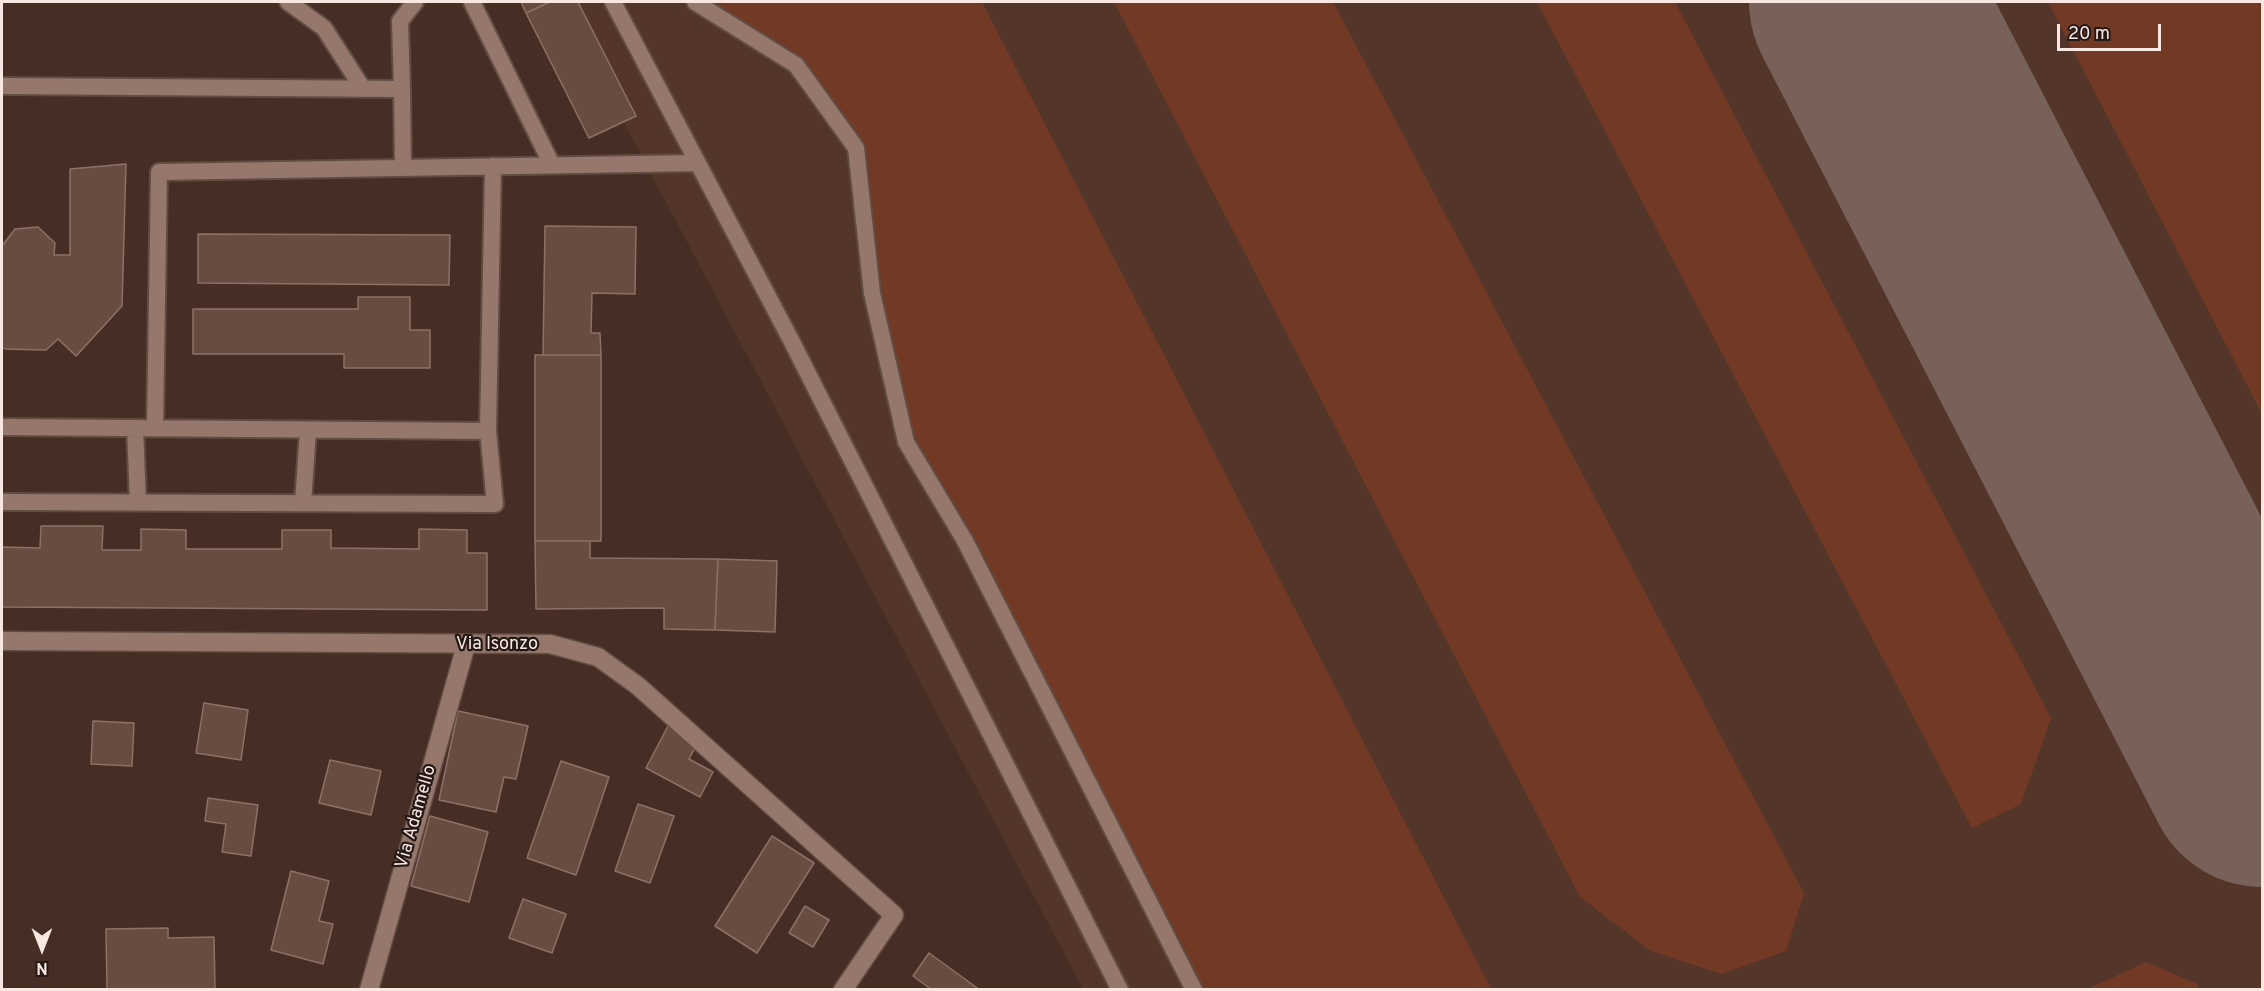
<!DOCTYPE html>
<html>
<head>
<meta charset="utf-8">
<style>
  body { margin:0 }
  #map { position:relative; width:2264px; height:991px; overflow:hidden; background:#472e24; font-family:Overpass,sans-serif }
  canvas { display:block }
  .frame { position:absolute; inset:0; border:3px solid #f9e8e2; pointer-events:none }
  .north { position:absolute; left:12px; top:919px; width:60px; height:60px; -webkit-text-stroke:4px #251915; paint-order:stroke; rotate:180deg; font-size:16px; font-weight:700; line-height:24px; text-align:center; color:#f9e8e2 }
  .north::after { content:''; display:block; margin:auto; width:21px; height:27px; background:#f9e8e2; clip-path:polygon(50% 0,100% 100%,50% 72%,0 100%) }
  .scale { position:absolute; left:2057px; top:24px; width:104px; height:27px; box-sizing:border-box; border:3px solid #f9e8e2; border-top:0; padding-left:8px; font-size:18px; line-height:21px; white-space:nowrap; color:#f9e8e2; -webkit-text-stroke:4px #251915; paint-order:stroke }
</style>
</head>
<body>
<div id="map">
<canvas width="2264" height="991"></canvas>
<div class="frame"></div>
<div class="north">N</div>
<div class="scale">20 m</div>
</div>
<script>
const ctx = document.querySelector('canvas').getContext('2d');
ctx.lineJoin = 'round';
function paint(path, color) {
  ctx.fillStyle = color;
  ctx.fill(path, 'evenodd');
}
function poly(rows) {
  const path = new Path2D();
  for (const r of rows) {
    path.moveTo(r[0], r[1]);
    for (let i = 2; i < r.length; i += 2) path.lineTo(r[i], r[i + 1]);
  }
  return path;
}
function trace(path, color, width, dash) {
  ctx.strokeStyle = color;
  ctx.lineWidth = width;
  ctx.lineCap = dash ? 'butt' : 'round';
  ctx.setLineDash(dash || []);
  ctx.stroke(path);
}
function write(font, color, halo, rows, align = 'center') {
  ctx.font = font + ' Overpass,sans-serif';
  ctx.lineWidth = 4.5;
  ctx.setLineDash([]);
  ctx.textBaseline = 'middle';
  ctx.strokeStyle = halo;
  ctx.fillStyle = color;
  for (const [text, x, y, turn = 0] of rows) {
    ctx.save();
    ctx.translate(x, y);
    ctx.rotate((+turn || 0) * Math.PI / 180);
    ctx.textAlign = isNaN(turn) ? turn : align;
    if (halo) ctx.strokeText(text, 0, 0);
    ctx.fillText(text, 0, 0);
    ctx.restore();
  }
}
const built = poly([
  [560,2,2262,2,2262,989,1083,989]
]);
const green = poly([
  [695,2,982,2,1491,989,1194,989,906,442,872,293,856,148,796,65],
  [1114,2,1333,2,1804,893,1786,951,1721,974,1651,951,1580,897],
  [1537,2,1675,2,2051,718,2021,804,1972,828],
  [2048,2,2262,2,2262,414],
  [2146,962,2197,984,2200,989,2088,989]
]);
const taxiway = poly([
  [2202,655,2235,697,2262,715]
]);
const runway = poly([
  [1865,2,2262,771]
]);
const building = poly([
  [521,2,550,2,526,13,521,2],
  [550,2,578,2,636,116,589,138,526,13,550,2],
  [126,164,122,306,76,356,58,339,46,350,5,349,2,347,2,246,15,229,38,227,55,243,54,255,70,255,70,169,126,164],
  [545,226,636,227,635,294,592,293,591,333,600,333,601,355,543,355,545,226],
  [198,234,450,235,449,285,198,283,198,234],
  [358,297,410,297,410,330,430,330,430,368,344,368,344,354,193,354,193,309,358,309,358,297],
  [535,355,601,355,601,541,535,541,535,355],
  [41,526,103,526,102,550,141,550,141,529,186,530,186,549,282,549,282,530,331,530,331,548,419,549,419,529,467,530,467,553,487,553,487,610,2,607,2,547,40,548,41,526],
  [535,541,590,541,590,558,718,559,715,630,664,629,664,608,536,609,535,541],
  [718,559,777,561,775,632,715,630,718,559],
  [204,703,248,710,241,760,196,753,204,703],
  [458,711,528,726,516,779,504,777,496,812,439,800,458,711],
  [93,721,134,723,132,766,91,764,93,721],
  [668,726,698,742,689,759,713,772,700,797,646,768,668,726],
  [330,760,381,771,371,815,319,803,330,760],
  [561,761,609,777,576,875,527,858,561,761],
  [208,798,258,805,251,856,222,852,226,824,205,821,208,798],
  [638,804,674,816,650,883,615,871,638,804],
  [430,816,488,832,469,902,411,886,430,816],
  [772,836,814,863,757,953,715,926,772,836],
  [291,871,329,881,319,921,333,924,323,964,271,950,291,871],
  [523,899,566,914,552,953,509,938,523,899],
  [805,906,829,920,813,947,789,933,805,906],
  [168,928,168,938,214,937,215,990,107,990,106,929,168,928],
  [929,953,980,990,932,990,913,976,929,953]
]);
const lane = poly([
  [288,2,324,28,363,89],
  [472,2,552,165],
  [613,2,791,340,1120,990],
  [695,2,796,65,856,148,872,293,906,442,965,541,1194,990],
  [2,86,402,89,403,168],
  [402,89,400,21,415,2],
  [2,427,488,431,493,166],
  [135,428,138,503],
  [155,428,159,172,697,163],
  [2,502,495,504,488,431],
  [303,503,308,430]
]);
const street = poly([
  [2,641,550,644,598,657,638,686,894,915,843,990],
  [369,990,466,645]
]);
const streetNames = [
  ["Via Isonzo",497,645],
  ["Via Adamello",417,817,-74]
];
paint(built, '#543529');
paint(green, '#723a25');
trace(taxiway, '#786158', 93);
trace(runway, '#786158', 232);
paint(building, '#684c42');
trace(building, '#8e7166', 1.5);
trace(lane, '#614c44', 20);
trace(street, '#614c44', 21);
trace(lane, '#95776c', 16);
trace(street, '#95776c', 18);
write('18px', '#f9e8e2', '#251915', streetNames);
</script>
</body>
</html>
